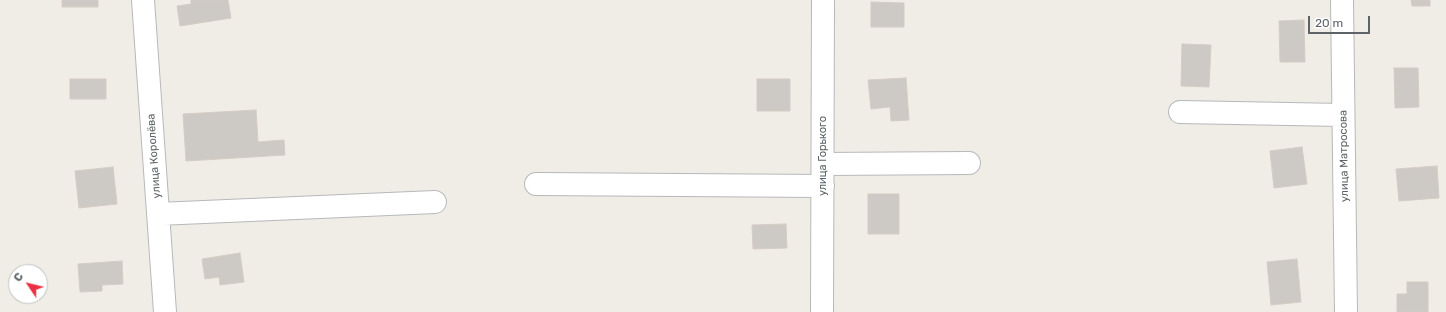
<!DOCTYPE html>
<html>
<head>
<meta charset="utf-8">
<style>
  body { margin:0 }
  #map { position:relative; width:1446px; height:312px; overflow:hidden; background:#f0ece6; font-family:Rubik,sans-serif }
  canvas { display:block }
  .north { position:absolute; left:8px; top:264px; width:40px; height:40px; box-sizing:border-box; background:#fff; border:1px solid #bec1c2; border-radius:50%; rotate:305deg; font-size:11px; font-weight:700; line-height:16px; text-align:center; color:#5d6366 }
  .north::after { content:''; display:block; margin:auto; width:14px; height:18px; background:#ec3044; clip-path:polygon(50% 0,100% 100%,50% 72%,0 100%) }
  .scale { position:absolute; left:1308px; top:16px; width:62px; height:18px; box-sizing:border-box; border:2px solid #5d6366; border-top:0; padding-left:5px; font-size:12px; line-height:14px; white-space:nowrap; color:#5d6366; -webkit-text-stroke:3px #fff; paint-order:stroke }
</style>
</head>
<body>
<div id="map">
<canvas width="1446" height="312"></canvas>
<div class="north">С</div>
<div class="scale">20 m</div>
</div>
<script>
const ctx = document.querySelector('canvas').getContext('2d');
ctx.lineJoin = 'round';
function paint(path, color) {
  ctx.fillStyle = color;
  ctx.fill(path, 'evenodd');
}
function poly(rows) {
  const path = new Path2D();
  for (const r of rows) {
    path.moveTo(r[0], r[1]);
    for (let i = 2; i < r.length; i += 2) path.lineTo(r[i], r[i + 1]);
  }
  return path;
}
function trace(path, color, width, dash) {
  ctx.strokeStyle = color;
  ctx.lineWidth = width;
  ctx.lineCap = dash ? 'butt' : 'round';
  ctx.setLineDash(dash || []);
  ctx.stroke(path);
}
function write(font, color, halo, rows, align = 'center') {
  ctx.font = font + ' Rubik,sans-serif';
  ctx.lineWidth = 4;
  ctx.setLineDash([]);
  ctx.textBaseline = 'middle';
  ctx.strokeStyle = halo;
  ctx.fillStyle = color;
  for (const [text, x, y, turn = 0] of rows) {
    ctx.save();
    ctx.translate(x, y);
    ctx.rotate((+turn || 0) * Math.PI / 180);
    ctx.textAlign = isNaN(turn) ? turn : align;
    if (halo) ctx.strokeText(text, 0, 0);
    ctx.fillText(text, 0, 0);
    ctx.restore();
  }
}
const building = poly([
  [62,0,98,0,98,7,62,7,62,0],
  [191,0,228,0,231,18,180,26,177,6,191,4,191,0],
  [1411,0,1430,0,1430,6,1412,6,1411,0],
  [871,2,904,3,904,27,871,27,871,2],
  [1304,20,1305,62,1280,62,1279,21,1304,20],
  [1182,44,1211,45,1209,87,1181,86,1182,44],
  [1394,68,1418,68,1419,107,1395,108,1394,68],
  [906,78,909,120,891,121,890,107,871,109,868,80,906,78],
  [70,79,106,79,106,99,70,99,70,79],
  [757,79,790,79,790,111,757,111,757,79],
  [256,110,258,142,284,140,285,155,186,161,183,114,256,110],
  [1302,147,1307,184,1274,188,1270,151,1302,147],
  [1437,166,1439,198,1399,201,1396,169,1437,166],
  [113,167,117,204,79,208,75,171,113,167],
  [868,194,899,194,899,234,868,234,868,194],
  [786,224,787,248,753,249,752,225,786,224],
  [240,253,244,282,220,285,219,277,205,279,202,259,240,253],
  [1297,259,1301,302,1271,305,1267,262,1297,259],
  [122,261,123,284,102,285,102,291,80,292,78,264,122,261],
  [1407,282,1428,282,1428,312,1397,312,1397,294,1407,294,1407,282]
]);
const minor = poly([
  [143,0,165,312],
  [1342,0,1346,312],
  [1180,112,1343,115],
  [823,164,969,163],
  [536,184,823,186],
  [158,214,435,202],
  [822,312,823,0]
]);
const streetNames = [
  ["улица Королёва",154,156,-94],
  ["улица Горького",823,156,-90],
  ["улица Матросова",1344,156,-91]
];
paint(building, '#cdc9c5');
trace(building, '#d5ccc4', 1);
trace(minor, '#b6b9bc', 24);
trace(minor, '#fff', 22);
write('11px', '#5d6366', '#fff', streetNames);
</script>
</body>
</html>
